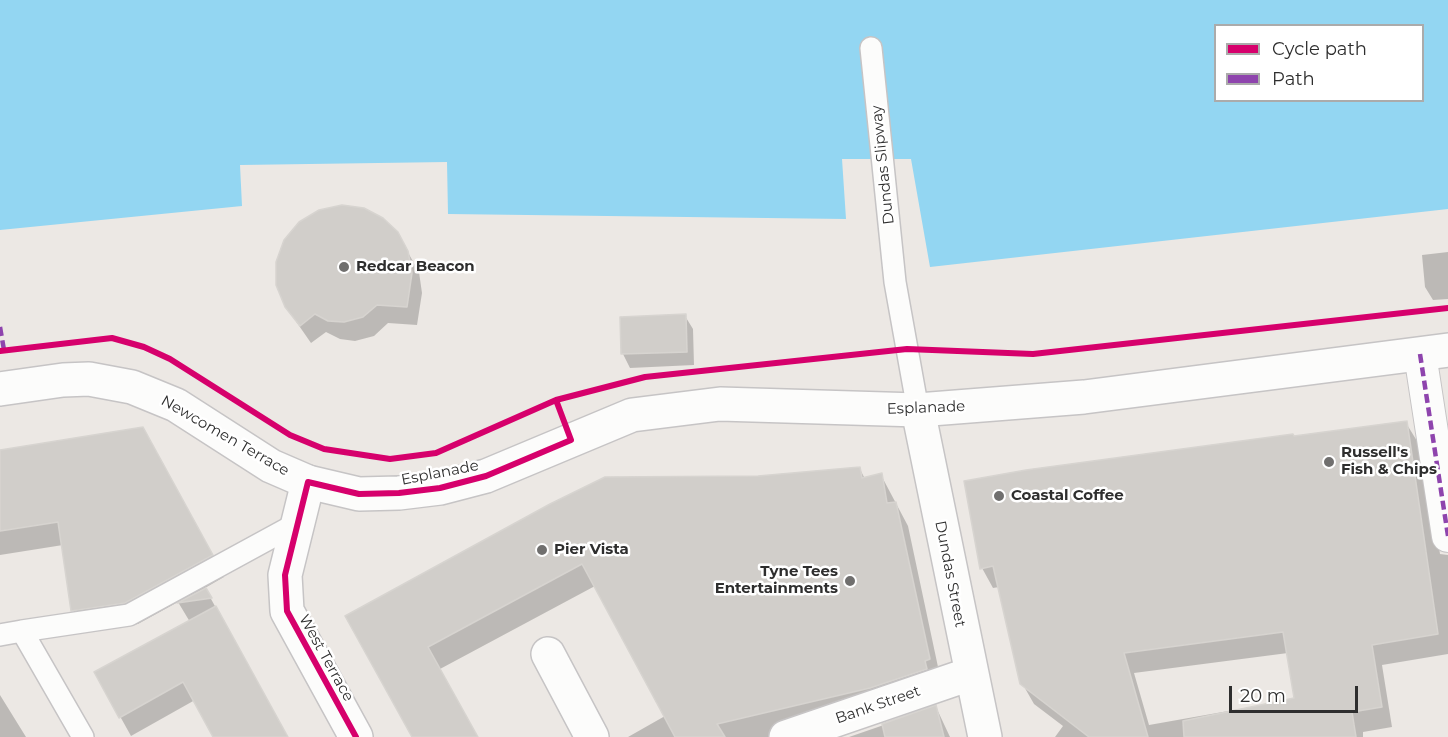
<!DOCTYPE html>
<html>
<head>
<meta charset="utf-8">
<style>
  body { margin:0 }
  #map { position:relative; width:1448px; height:737px; overflow:hidden; background:#ece8e4; font-family:Montserrat,sans-serif }
  canvas { display:block }
  .legend { position:absolute; left:1214px; top:24px; width:210px; height:78px; box-sizing:border-box; background:#fff; border:2px solid #ababab; margin:0; padding:8px 10px; list-style:none; font-size:18px; color:#2e2e2e }
  .legend li { display:flex; align-items:center; gap:12px; height:30px }
  .legend b { width:30px; border:2px solid #ababab }
  .scale { position:absolute; left:1229px; top:686px; width:129px; height:27px; box-sizing:border-box; border:3px solid #2e2e2e; border-top:0; padding-left:8px; font-size:18px; line-height:21px; white-space:nowrap; color:#2e2e2e; -webkit-text-stroke:4px #fff; paint-order:stroke }
</style>
</head>
<body>
<div id="map">
<canvas width="1448" height="737"></canvas>
<ul class="legend">
<li><b style="height:8px;background:#d6006c"></b>Cycle path</li>
<li><b style="height:8px;background:#8e44ad"></b>Path</li>
</ul>
<div class="scale">20 m</div>
</div>
<script>
const ctx = document.querySelector('canvas').getContext('2d');
ctx.lineJoin = 'round';
function paint(path, color) {
  ctx.fillStyle = color;
  ctx.fill(path, 'evenodd');
}
function poly(rows) {
  const path = new Path2D();
  for (const r of rows) {
    path.moveTo(r[0], r[1]);
    for (let i = 2; i < r.length; i += 2) path.lineTo(r[i], r[i + 1]);
  }
  return path;
}
function trace(path, color, width, dash) {
  ctx.strokeStyle = color;
  ctx.lineWidth = width;
  ctx.lineCap = dash ? 'butt' : 'round';
  ctx.setLineDash(dash || []);
  ctx.stroke(path);
}
function write(font, color, halo, rows, align = 'center') {
  ctx.font = font + ' Montserrat,sans-serif';
  ctx.lineWidth = 5;
  ctx.setLineDash([]);
  ctx.textBaseline = 'middle';
  ctx.strokeStyle = halo;
  ctx.fillStyle = color;
  for (const [text, x, y, turn = 0] of rows) {
    ctx.save();
    ctx.translate(x, y);
    ctx.rotate((+turn || 0) * Math.PI / 180);
    ctx.textAlign = isNaN(turn) ? turn : align;
    if (halo) ctx.strokeText(text, 0, 0);
    ctx.fillText(text, 0, 0);
    ctx.restore();
  }
}
const water = poly([
  [0,0,1448,0,1448,209,930,267,911,159,842,159,846,219,448,214,447,162,240,165,242,206,0,230],
  [1216,26,1422,26,1422,100,1216,100]
]);
const shadow = poly([
  [397,233,419,272,422,293,417,325,388,323,374,336,355,341,340,339,326,332,311,343,286,307],
  [1448,252,1448,299,1433,300,1425,287,1422,255],
  [685,316,693,329,694,365,630,368,623,354],
  [1406,423,1425,454,1440,554,1448,555,1448,654,1382,665,1392,727,1363,732,1363,737,1055,737,1063,726,1034,704,1022,683,999,587,993,588,982,568,1294,438],
  [1288,653,1296,699,1149,725,1134,673],
  [0,451,155,451,224,577,205,588,287,737,215,737,195,700,131,736,96,673,190,622,178,602,138,624,86,632,73,610,63,545,0,555],
  [860,469,865,479,881,475,908,526,941,681,804,737,628,737,665,716,595,586,440,669,347,616,759,478],
  [0,695,26,737,0,737],
  [936,707,950,737,849,737]
]);
const building = poly([
  [342,205,364,208,383,218,398,232,408,251,412,273,407,307,377,305,363,317,344,322,328,321,315,314,300,326,285,307,276,285,276,262,284,240,299,222,319,210,342,205],
  [686,314,687,352,621,354,620,317,686,314],
  [1407,421,1438,634,1372,645,1382,707,1352,712,1356,737,1184,737,1183,721,1294,698,1283,632,1124,653,1148,737,1089,737,1020,684,993,566,980,569,964,481,1026,470,1293,434,1294,436,1407,421],
  [143,427,213,555,125,603,71,611,58,522,0,531,0,450,143,427],
  [860,467,862,478,882,473,887,503,896,502,930,659,925,661,927,669,870,688,717,724,725,737,675,737,582,564,428,647,478,737,412,737,345,616,550,504,605,477,758,476,860,467],
  [206,588,212,598,177,603,206,588],
  [216,606,288,737,213,737,183,682,119,718,94,672,216,606],
  [936,705,944,737,885,737,882,724,936,705]
]);
const service = poly([
  [871,48,895,282,918,410],
  [22,631,129,615,296,524],
  [0,635,22,631,83,737]
]);
const pedestrian = poly([
  [1420,354,1448,536]
]);
const minor = poly([
  [918,410,985,737],
  [308,482,285,575,287,611,356,737],
  [548,654,592,737],
  [786,737,970,674]
]);
const tertiary = poly([
  [0,389,63,380,89,379,132,387,176,405,271,466,308,482,359,494,399,493,440,488,486,476,632,415,720,404,918,410,1084,397,1448,350]
]);
const quiet = poly([
  [0,327,4,350],
  [1420,354,1448,536]
]);
const cycleway = poly([
  [0,351,112,338,144,347,170,359,290,435,324,449,390,459,436,453,556,400],
  [356,737,287,611,285,575,308,482,359,494,399,493,440,488,486,476,571,440,556,400,645,377,907,349,1033,354,1448,308]
]);
const markers = [
  [344,267,6,"#706f6e"],
  [1329,462,6,"#706f6e"],
  [999,496,6,"#706f6e"],
  [542,550,6,"#706f6e"],
  [850,581,6,"#706f6e"]
];
const streetNames = [
  ["Dundas Slipway",883,165,-96],
  ["Esplanade",926,408,-2],
  ["Newcomen Terrace",225,436,30],
  ["Esplanade",440,473,-11],
  ["Dundas Street",950,574,79],
  ["West Terrace",326,658,61],
  ["Bank Street",878,705,-19]
];
const poiNames = [
  ["Redcar Beacon",356,267],
  ["Russell's",1341,453],
  ["Fish & Chips",1341,470],
  ["Coastal Coffee",1011,496],
  ["Pier Vista",554,550],
  ["Tyne Tees",838,572,"right"],
  ["Entertainments",838,589,"right"]
];
paint(water, '#93d6f2');
paint(shadow, '#0003');
paint(building, '#d1ceca');
trace(building, '#d7d4d0', 1.5);
trace(service, '#c6c4c5', 24);
trace(pedestrian, '#c6c4c5', 34);
trace(minor, '#c6c4c5', 36);
trace(tertiary, '#c6c4c5', 36);
trace(service, '#fcfcfb', 21);
trace(pedestrian, '#fcfcfb', 32);
trace(minor, '#fcfcfb', 33);
trace(tertiary, '#fcfcfb', 33);
trace(quiet, '#8e44ad', 4.5, [9, 4.5]);
trace(cycleway, '#d6006c', 6);
for (const [x, y, r, color] of markers) {
  const dot = new Path2D();
  dot.arc(x, y, r, 0, 2 * Math.PI);
  ctx.fillStyle = color;
  ctx.fill(dot);
  trace(dot, '#fff', 2);
}
write('15px', '#2e2e2e', '#fff', streetNames);
write('bold 15px', '#2e2e2e', '#fff', poiNames, 'left');
</script>
</body>
</html>
